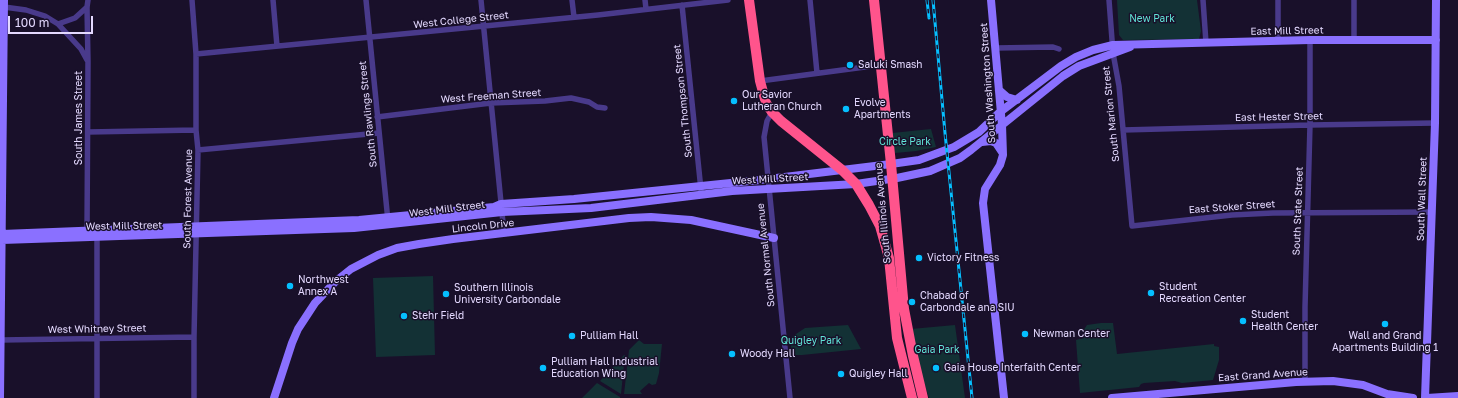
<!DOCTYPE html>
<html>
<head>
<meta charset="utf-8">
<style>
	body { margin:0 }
	#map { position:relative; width:1458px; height:398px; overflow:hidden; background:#19102a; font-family:"Golos Text",sans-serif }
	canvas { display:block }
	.scale { position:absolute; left:8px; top:16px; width:85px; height:18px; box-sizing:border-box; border:2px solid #e4d9ff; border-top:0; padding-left:5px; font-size:12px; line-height:14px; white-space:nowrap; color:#e4d9ff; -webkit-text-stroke:3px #19102a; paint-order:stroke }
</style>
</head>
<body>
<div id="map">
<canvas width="1458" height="398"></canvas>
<div class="scale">100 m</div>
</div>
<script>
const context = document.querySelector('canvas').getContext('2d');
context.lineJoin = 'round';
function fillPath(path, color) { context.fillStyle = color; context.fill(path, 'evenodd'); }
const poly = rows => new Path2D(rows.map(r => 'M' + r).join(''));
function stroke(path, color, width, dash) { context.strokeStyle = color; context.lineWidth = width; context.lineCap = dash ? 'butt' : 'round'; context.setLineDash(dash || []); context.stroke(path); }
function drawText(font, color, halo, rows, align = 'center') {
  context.font = font + ' "Golos Text",sans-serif'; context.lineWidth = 3; context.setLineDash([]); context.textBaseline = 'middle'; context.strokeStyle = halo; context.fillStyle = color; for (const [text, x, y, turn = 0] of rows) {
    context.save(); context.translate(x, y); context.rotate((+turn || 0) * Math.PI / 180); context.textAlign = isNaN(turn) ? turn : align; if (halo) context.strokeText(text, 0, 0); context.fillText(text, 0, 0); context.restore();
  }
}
fillPath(poly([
	[1117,0,1197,0,1201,31,1199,39,1123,40,1119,35],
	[931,129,936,147,916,151,895,153,892,133],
	[433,276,435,355,376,357,373,278],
	[1101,323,1113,323,1117,354,1214,344,1214,346,1219,347,1219,360,1213,380,1182,383,1175,381,1144,383,1141,384,1139,387,1080,393,1076,340,1084,338,1083,331,1087,325],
	[848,325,861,349,802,355,792,355,790,338,805,328],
	[955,325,965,398,929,398,916,357,911,329],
	[639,340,644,344,662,344,659,373,656,384,652,385,649,383,640,391,642,394,624,394,629,350],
	[624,355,625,355,621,394,600,381],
	[597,383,620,397,620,398,582,398]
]), '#133135');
stroke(poly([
	[192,0,196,54,196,130,198,150,194,337,194,398],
	[273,0,277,46],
	[366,0,388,221],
	[481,0,504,233],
	[572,0,574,17],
	[645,0,646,9],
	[810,0,817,73],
	[1109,0,1113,53,1119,86,1132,226,1232,215,1273,213,1431,212],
	[1203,0,1206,43],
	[682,5,701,190],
	[4,7,26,10,45,16,58,24,75,18,87,7],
	[58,24,81,49,87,60],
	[1354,40,1354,0],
	[1278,41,1278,0],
	[996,48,1053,47,1059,49],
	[196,54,598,15,728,0],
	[760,81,880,65],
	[772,112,767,121,764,137,790,398],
	[377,117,491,103,545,101,571,98,589,102,597,107,605,108],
	[1123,130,1310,125,1435,123],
	[88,132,196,130],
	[198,150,379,133],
	[87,233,88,62,87,7,88,0],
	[97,234,97,398],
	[1,340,194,337],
	[1305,382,1305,307,1310,125,1310,40]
]), '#493a8b', 5.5);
stroke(poly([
	[991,0,1002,125,1003,155,1000,165,985,189,983,203,1004,398],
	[999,90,1007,97,1017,100],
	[982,142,991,141,996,143,1002,152],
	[2,234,359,220,494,207,501,204,574,199,760,180,891,164,919,160,954,147,979,132,1000,112,1061,66,1076,57,1093,50,1113,45,1310,40,1436,40],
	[2,240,354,228,502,212,591,208,732,191,856,184,897,178,930,171,960,158,971,150,1063,76,1079,66,1130,47],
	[0,398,4,0],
	[274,398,292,343,298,329,315,303,336,281,351,269,378,255,397,248,419,244,453,239,629,218,651,217,691,220,774,238],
	[1112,398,1296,382,1333,381,1363,385,1387,394,1413,398],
	[1425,398,1435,123,1436,0],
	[1427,398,1458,396]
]), '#8a70ff', 8);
stroke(poly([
	[749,0,760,81,766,103,772,112,781,121,842,170,856,184,869,205,880,226,889,258,897,338,912,398],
	[874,0,891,164,904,309,913,356,923,398]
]), '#ff548c', 10);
const rail = poly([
	[927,0,929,18],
	[933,0,945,133,972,398]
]);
stroke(rail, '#05bfff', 3);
stroke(rail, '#19102a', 1.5, [4.5]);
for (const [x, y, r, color] of [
	[850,65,4,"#05bfff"],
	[734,101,4,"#05bfff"],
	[846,109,4,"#05bfff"],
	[919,258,4,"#05bfff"],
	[290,286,4,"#05bfff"],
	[1151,293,4,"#05bfff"],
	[446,294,4,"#05bfff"],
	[912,302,4,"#05bfff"],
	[404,316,4,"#05bfff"],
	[1243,321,4,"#05bfff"],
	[1385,324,4,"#05bfff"],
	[1025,334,4,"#05bfff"],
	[572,336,4,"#05bfff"],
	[732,354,4,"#05bfff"],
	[543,368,4,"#05bfff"],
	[936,368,4,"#05bfff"],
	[841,374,4,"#05bfff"]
]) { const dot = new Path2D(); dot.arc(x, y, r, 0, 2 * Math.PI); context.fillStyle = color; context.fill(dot); stroke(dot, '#19102a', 1.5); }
drawText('10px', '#61e4d7', '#19102a', [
	["New Park",1152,19],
	["Circle Park",905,142],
	["Quigley Park",811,341],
	["Gaia Park",937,350]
]);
drawText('10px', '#e4d9ff', '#19102a', [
	["West College Street",461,20,-6],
	["East Mill Street",1287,31,-1],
	["South Washington Street",988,83,-94],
	["West Freeman Street",491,96,-4],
	["South Thompson Street",683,101,-96],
	["South Rawlings Street",368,114,-96],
	["South Marion Street",1111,114,-96],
	["East Hester Street",1279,117,-1],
	["South James Street",79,118,-90],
	["West Mill Street",770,179,-3],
	["South Forest Avenue",188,199,-89],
	["South Wall Street",1422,199,-88],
	["East Stoker Street",1232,207,-4],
	["West Mill Street",447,209,-7],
	["South State Street",1298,211,-88],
	["South Illinois Avenue",883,213,-95],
	["West Mill Street",124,226,-1],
	["Lincoln Drive",483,226,-6],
	["South Normal Avenue",766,255,-96],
	["West Whitney Street",97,329,-1],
	["East Grand Avenue",1263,375,-4]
]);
drawText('10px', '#e4d9ff', '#19102a', [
	["Saluki Smash",858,65],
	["Our Savior",742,95],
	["Lutheran Church",742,107],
	["Evolve",854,103],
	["Apartments",854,115],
	["Victory Fitness",927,258],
	["Northwest",298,280],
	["Annex A",298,292],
	["Student",1159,287],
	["Recreation Center",1159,299],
	["Southern Illinois",454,288],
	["University Carbondale",454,300],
	["Chabad of",920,296],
	["Carbondale ana SIU",920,308],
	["Student",1251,315],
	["Health Center",1251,327],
	["Stehr Field",412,316],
	["Newman Center",1033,334],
	["Pulliam Hall",580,336],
	["Wall and Grand",1385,336,"center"],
	["Apartments Building 1",1385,348,"center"],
	["Woody Hall",740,354],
	["Pulliam Hall Industrial",551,362],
	["Education Wing",551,374],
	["Gaia House Interfaith Center",944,368],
	["Quigley Hall",849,374]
], 'left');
</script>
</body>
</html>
